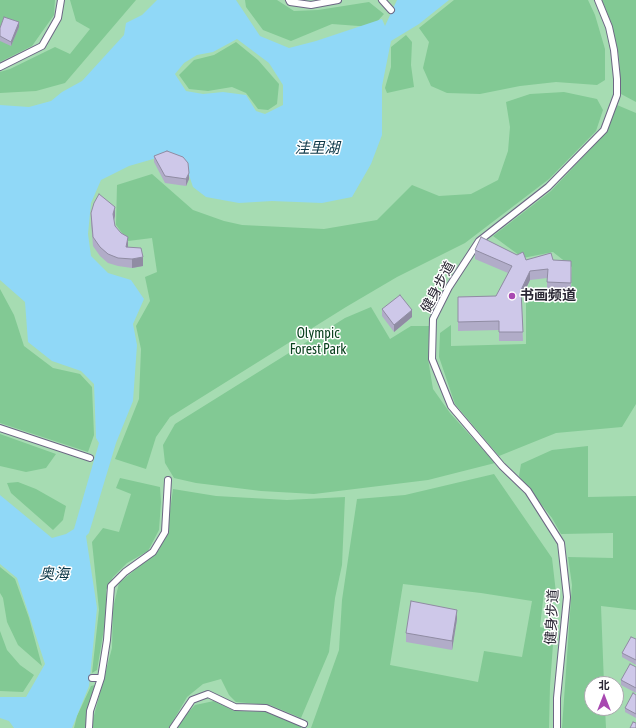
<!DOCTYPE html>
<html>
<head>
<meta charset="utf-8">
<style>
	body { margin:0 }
	#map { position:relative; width:636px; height:728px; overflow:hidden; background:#e7e2fe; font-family:"Asap Condensed","Noto Sans SC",sans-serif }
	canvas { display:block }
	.north { position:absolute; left:584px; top:676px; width:40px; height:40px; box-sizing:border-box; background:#fff; border:1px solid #aaa9ae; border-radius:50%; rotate:0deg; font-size:11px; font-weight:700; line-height:16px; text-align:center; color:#2a2734 }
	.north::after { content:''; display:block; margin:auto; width:14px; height:18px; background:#a849b1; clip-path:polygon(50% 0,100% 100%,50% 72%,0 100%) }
</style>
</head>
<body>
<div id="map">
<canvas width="636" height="728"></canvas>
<div class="north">北</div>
</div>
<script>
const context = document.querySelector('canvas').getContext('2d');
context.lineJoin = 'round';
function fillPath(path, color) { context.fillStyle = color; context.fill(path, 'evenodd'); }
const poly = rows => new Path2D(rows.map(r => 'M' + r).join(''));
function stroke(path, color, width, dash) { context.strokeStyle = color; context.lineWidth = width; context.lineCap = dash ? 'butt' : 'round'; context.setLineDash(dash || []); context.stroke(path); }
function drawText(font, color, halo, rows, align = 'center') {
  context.font = font + ' "Asap Condensed","Noto Sans SC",sans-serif'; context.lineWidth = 3; context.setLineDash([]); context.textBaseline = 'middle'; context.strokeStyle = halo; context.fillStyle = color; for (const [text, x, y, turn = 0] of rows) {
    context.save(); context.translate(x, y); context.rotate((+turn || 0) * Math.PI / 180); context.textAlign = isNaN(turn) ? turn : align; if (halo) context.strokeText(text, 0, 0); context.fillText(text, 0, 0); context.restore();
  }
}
fillPath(poly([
	[0,0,636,0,636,728,0,728],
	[592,684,616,684,616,708,592,708]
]), '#a6dcb2');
fillPath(poly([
	[0,0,55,0,54,15,32,46,0,62],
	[70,0,136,0,65,83,36,91,0,93,0,72,10,69,55,47,70,54,90,29,76,21],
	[245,0,277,0,294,11,318,10,369,2,384,14,372,27,332,24,291,41,263,30,246,7],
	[454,0,588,0,595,15,605,49,605,80,597,85,556,82,520,86,480,94,447,93,431,86,423,68,429,42,419,28],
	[602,0,636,0,636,102,621,94,619,56,611,22],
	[406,35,412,42,411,65,414,87,387,93,385,88,391,67,391,47],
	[236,42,258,60,279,84,277,104,268,110,258,109,246,93,232,87,208,91,189,89,179,75,194,60,214,55],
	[564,92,597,99,603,110,596,131,549,179,465,243,397,277,346,307,170,417,156,437,146,469,115,459,139,399,141,349,136,326,150,301,145,277,157,272,152,238,128,241,116,225,117,185,152,174,193,210,224,221,242,225,324,229,377,220,412,185,439,196,471,194,498,180,508,151,510,127,506,102,530,94],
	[617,105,636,113,636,404,622,427,556,433,499,456,455,404,439,357,440,333,451,325,451,346,526,344,526,297,571,295,572,267,553,252,523,258,493,236,551,191,601,138],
	[0,289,14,315,24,346,53,368,80,374,92,387,94,435,88,452,0,423],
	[371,307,390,339,411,326,429,326,428,359,433,389,450,413,495,463,428,480,314,494,261,491,196,483,174,478,165,463,163,445,175,424,345,318],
	[0,434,56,454,46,468,26,472,0,466],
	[588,446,588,497,636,496,636,610,601,606,604,684,592,684,592,708,605,708,606,728,562,728,572,585,568,557,613,558,613,533,561,534,552,518,519,476,521,464,552,450],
	[494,474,552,558,556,593,544,592,540,627,554,630,550,686,549,728,311,728,339,650,342,600,357,499,405,495],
	[403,584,481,593,532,601,522,657,484,651,478,682,390,665],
	[120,478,160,487,161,502,159,530,148,551,127,563,113,577,106,590,107,611,97,670,92,673,99,610,92,542,103,528,119,532,131,494,116,488],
	[18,482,36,489,66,506,63,520,53,530,11,493,7,483],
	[173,489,216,496,287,500,345,497,342,565,335,598,329,652,301,718,270,705,236,702,229,695,221,679,203,684,187,697,169,728,92,728,92,723,112,648,113,608,119,583,159,550,168,526],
	[0,567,15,579,29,618,42,666,18,645,7,622,3,598,0,593],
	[0,631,7,650,20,665,34,675,23,692,0,691],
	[95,685,87,717,87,728,74,728,77,716,91,686],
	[214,701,234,711,266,712,301,726,301,728,177,728,181,720,195,705]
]), '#82c994');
fillPath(poly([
	[157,0,236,0,260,36,289,48,316,41,382,19,385,26,397,0,449,0,419,24,391,41,382,86,382,135,371,164,352,197,322,203,272,201,239,203,206,197,193,187,184,160,167,155,129,166,101,180,91,203,88,234,91,256,108,273,131,280,144,299,133,324,137,345,133,401,116,443,89,533,86,536,97,608,89,686,72,728,14,728,9,721,0,718,0,697,26,697,45,664,17,578,0,564,0,495,52,538,66,534,74,529,99,443,96,438,94,384,81,371,52,361,28,342,25,302,0,280,0,105,29,107,51,101,62,92,82,81,124,35,126,23,142,15],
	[237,39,269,63,283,85,283,105,265,114,256,111,246,95,223,92,203,94,186,91,175,74,184,63,197,55,213,52]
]), '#90d8f7');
const pedestrian = poly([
	[289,0,290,2,311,5,338,0],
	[382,0,391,10],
	[0,67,42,46,58,18,61,0],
	[0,428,90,458],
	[92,678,101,678],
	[89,728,90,711,101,678,107,640,111,586,125,572,153,552,165,532,168,480],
	[173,728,192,700,208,694,235,707,266,708,304,724],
	[557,728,557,698,567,597,561,543,528,491,502,466,451,406,432,359,433,319,449,287,479,241,548,187,604,130,617,95,617,79,614,50,609,27,598,0]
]);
stroke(pedestrian, '#6c6784', 8);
stroke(pedestrian, '#fff', 6);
fillPath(poly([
	[19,27,11,46,0,41,0,28],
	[154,156,189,179,186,186,165,183,154,162],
	[91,213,115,216,114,220,115,226,128,246,128,247,143,266,132,268,118,266,108,263,100,256,93,246,91,222],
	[475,250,526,260,553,260,571,261,571,292,547,291,547,278,530,280,521,298,523,341,499,341,499,330,458,331,458,297,496,296,508,273,475,259],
	[382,309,412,317,394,332,382,316],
	[457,619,452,650,406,642,406,633],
	[636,639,636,665,622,657,622,653],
	[636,667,636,693,621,685,621,680],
	[636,695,636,718,625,712,625,708]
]), '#b1acc8');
fillPath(poly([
	[19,22,19,27,11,46,11,42],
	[189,173,189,179,186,186,186,179],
	[115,207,115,216,113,223,113,214],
	[128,237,128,246,126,256,126,247],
	[143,257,143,266,132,268,132,259],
	[530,271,530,280,521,299,521,290],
	[412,310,412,317,394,332,394,325],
	[457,610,457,619,452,650,452,641]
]), '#908ca3');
const building = poly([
	[4,17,19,22,11,42,0,36,0,28,4,17],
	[167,151,183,157,188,163,189,173,186,179,165,176,154,156,167,151],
	[99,194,115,207,113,214,115,226,121,233,128,237,126,247,141,248,143,257,132,259,118,258,108,254,100,247,93,237,91,213,94,203,99,194],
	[481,237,517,255,523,252,526,260,551,253,553,260,571,261,571,283,547,282,548,269,530,271,521,290,523,332,499,332,499,321,458,322,458,297,496,296,512,266,475,250,481,237],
	[400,295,412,310,394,325,382,309,400,295],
	[411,601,457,610,452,641,406,633,411,601],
	[631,637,636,639,636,660,622,653,631,637],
	[630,664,636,667,636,688,621,680,630,664],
	[633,693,636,695,636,714,625,708,633,693],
	[633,722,636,723,636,728,630,728,633,722]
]);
fillPath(building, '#cec8e9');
stroke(building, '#908ca3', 1);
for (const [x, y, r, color] of [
	[512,296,4,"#a849b1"]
]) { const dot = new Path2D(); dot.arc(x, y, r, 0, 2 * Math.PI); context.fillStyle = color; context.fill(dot); stroke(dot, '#fff', 1.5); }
drawText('14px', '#2a2734', '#fff', [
	["健身步道",438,287,-62],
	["健身步道",552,617,-87]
]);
drawText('bold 14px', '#2a2734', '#fff', [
	["书画频道",520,296]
], 'left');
drawText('14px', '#0b421f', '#fff', [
	["Olympic",318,334],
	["Forest Park",318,350]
]);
drawText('italic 15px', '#0b3646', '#fff', [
	["洼里湖",317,148],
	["奥海",54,574]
]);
</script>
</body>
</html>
